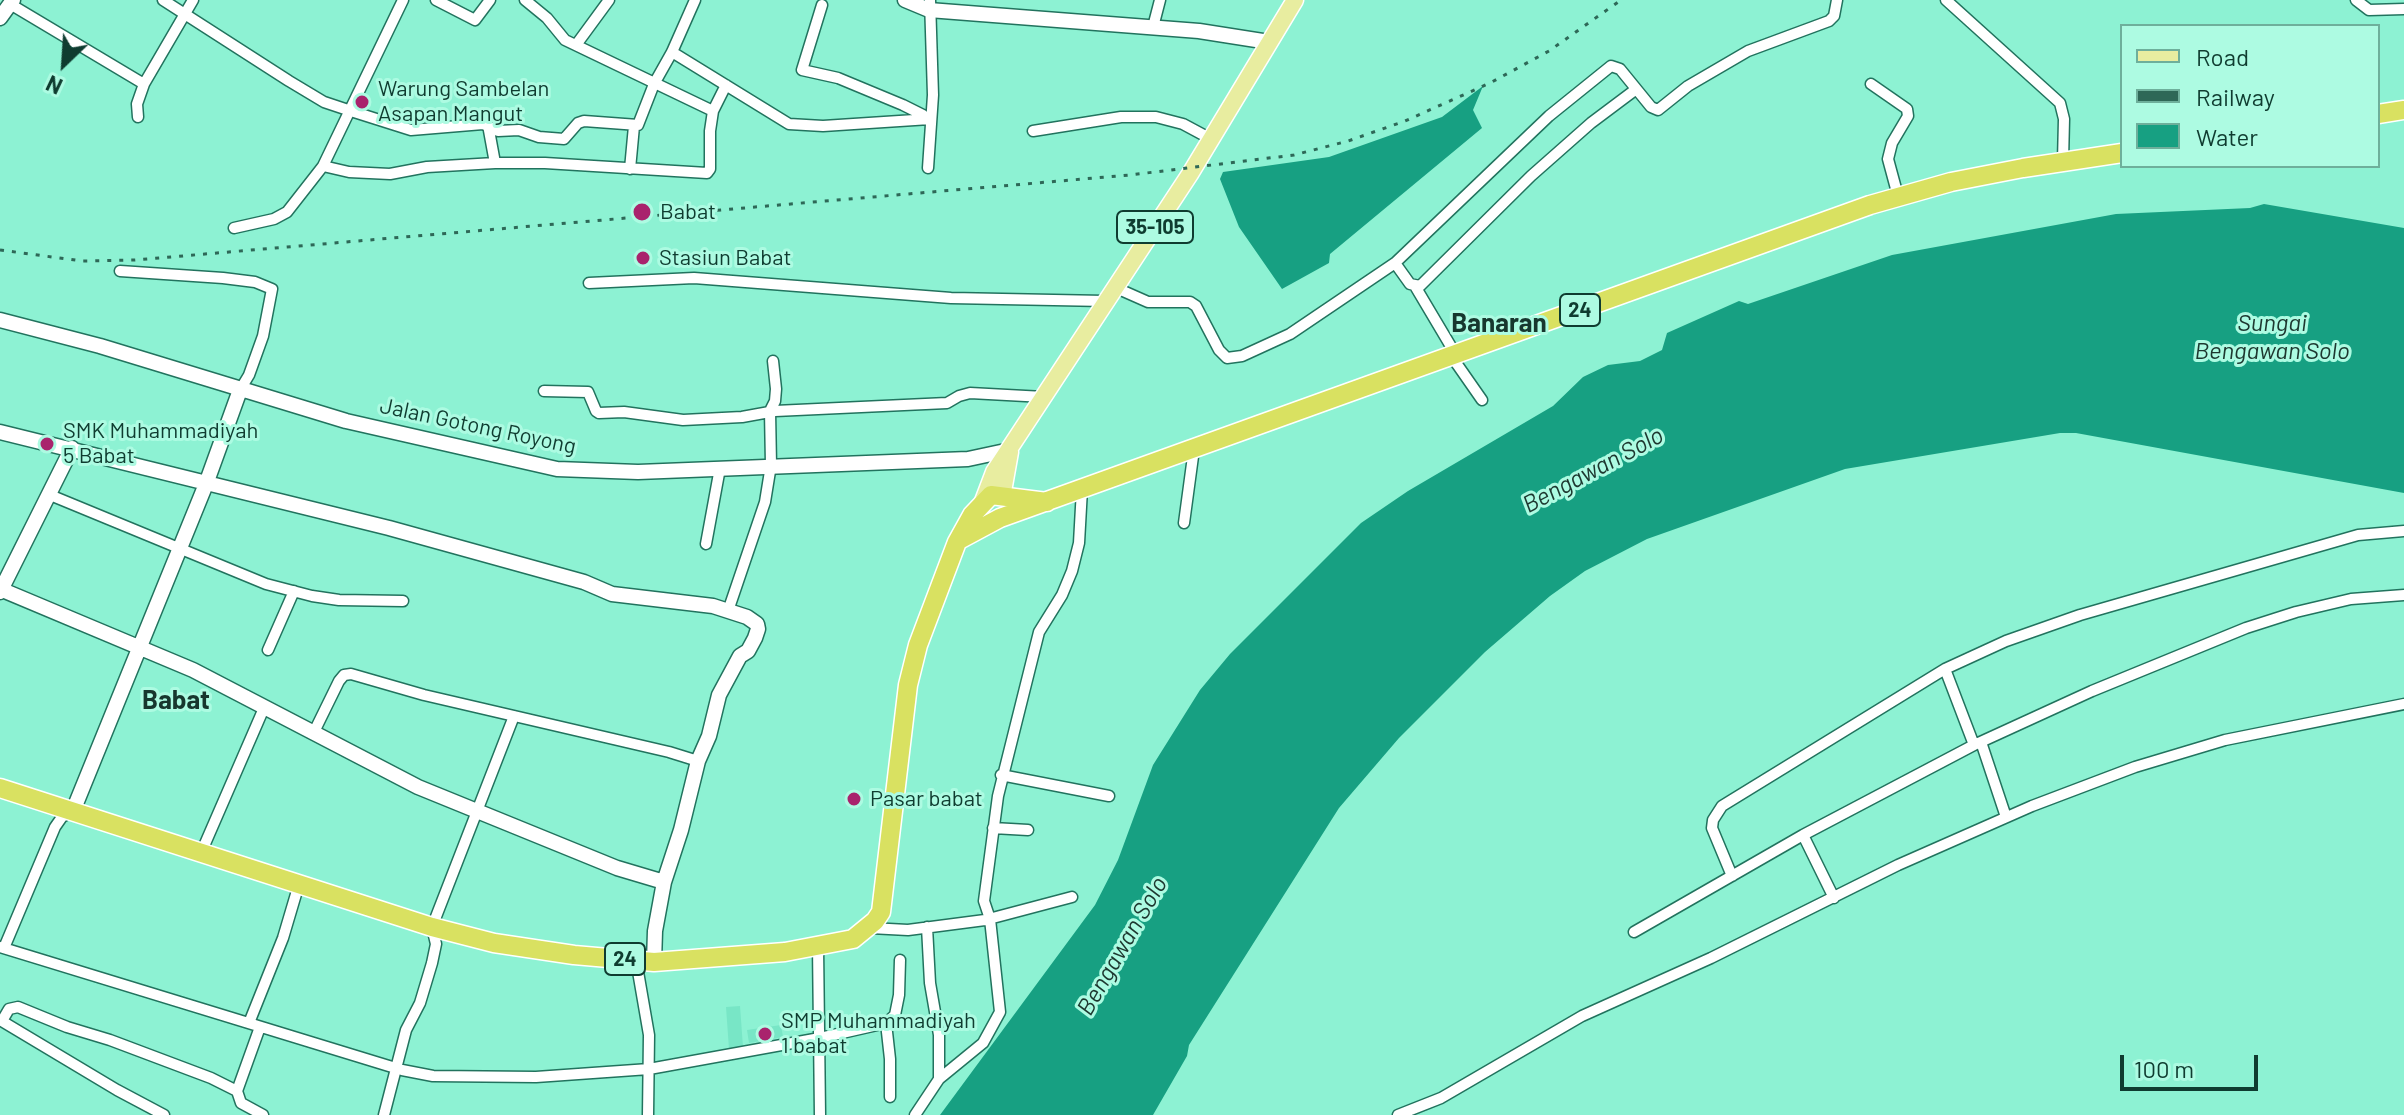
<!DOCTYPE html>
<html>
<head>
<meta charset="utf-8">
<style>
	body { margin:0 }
	#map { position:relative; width:2404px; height:1115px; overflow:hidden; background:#8df2d3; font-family:Barlow,sans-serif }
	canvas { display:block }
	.legend { position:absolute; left:2120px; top:24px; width:260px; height:144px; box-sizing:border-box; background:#adfbe2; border:2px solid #6eaf9b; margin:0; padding:10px 14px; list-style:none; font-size:24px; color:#0f3c30 }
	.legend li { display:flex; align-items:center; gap:16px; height:40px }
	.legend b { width:40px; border:2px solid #6eaf9b }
	.north { position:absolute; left:24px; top:24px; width:80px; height:80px; -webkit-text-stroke:6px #adfbe2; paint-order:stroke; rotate:205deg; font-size:22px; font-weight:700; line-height:32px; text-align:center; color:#0f3c30 }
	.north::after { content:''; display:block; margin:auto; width:28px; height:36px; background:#0f3c30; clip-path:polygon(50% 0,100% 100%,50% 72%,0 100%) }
	.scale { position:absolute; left:2120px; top:1055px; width:138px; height:36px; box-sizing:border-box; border:4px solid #0f3c30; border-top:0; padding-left:10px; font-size:24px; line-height:28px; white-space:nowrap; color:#0f3c30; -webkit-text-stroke:6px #adfbe2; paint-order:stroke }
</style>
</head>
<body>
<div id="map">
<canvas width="2404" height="1115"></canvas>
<ul class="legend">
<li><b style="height:10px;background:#e8eda0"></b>Road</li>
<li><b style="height:10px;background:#2e6857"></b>Railway</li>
<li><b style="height:22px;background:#17a082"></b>Water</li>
</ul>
<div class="north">N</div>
<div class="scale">100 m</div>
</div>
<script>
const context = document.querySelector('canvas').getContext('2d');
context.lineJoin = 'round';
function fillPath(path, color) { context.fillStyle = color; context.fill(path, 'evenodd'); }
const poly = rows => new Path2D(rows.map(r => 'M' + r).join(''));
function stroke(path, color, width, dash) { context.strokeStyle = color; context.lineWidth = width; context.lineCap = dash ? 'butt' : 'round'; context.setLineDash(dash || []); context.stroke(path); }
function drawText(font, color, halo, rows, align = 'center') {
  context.font = font + ' Barlow,sans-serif'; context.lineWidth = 6; context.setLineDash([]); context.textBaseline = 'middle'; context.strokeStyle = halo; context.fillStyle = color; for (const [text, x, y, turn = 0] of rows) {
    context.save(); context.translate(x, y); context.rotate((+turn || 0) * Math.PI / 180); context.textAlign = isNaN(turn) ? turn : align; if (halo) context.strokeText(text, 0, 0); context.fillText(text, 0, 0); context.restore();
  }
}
fillPath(poly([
	[740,1006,743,1047,729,1049,726,1007],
	[781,1025,783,1037,749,1043,747,1030]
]), '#78e6c6');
fillPath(poly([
	[1483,86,1473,110,1482,128,1330,254,1329,263,1282,289,1239,227,1220,179,1223,172,1329,157,1442,117],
	[2264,204,2404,228,2404,493,2076,433,2060,433,1845,469,1647,539,1585,571,1550,596,1485,652,1399,738,1339,808,1189,1045,1187,1056,1153,1115,940,1115,1095,905,1118,860,1153,765,1200,690,1230,654,1361,523,1408,491,1553,406,1583,377,1608,365,1640,361,1662,350,1667,333,1739,301,1748,304,1892,255,2116,214,2250,208]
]), '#17a082');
const street = poly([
	[163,0,289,81,324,102,351,111,411,130,483,124,498,131,519,130,539,137,564,139,578,123,584,121,638,125,654,84,672,52,695,0],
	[436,0,475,20,490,0],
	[525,0,547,18,565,40,713,111],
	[1946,0,2060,103,2064,119,2063,161],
	[2356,0,2369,10,2404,9],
	[10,4,144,84],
	[822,5,802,70,838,78,903,105,923,115,925,119],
	[1153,27,1160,0],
	[576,45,609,0],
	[672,52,789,124,823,126,930,119],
	[1871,84,1907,109,1908,116,1892,143,1888,159,1898,196],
	[138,117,137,104,144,84,193,0],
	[488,125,495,163],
	[1033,131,1121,117,1156,117,1183,124,1211,139],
	[323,166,349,172,390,174,427,167,495,163,545,163,707,173,710,169,710,131,713,111,726,85],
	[928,168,933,95,930,0],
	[630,169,634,126],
	[234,228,274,219,287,212,323,166,403,0],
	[1395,263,1549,116,1611,66,1620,69,1651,107,1658,110,1688,86,1748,51,1829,21,1834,16,1837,0],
	[120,271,223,278,255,282,272,289,263,336,249,375,240,390],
	[589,283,694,278,951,298,1105,301],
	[1415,286,1456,355],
	[1114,287,1148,302,1190,302,1196,306,1219,350,1227,358,1242,356,1290,334,1395,263,1410,284,1420,286,1531,176,1591,123,1635,90],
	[1452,357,1482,400],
	[544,391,588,392,596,411,599,413,624,412,683,420,742,417,775,411,947,403,959,396,970,393,1044,397],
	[50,495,266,584,312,596,339,600,403,601],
	[1184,523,1194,449],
	[706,544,720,468],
	[728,611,765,502,771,465,770,411,775,401,776,389,773,361],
	[268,650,294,591],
	[1945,669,1974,745],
	[313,734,339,681,344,675,351,674,424,695,669,752,698,761],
	[1981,742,2006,817],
	[1001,775,1109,796],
	[993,828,1028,830],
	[1803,835,1834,898],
	[201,853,264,708],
	[1732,876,1712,828,1713,820,1722,806,1945,669,2006,641,2080,615,2358,535,2404,531],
	[870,928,908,930,985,920,1072,897],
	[1634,932,1803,835,1974,745,2092,691,2246,628,2296,612,2351,599,2404,595],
	[818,946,820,1115],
	[0,947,402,1070,433,1076,536,1077,649,1069,820,1038,886,1023,895,1015,899,995,900,960],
	[4,948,55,827,62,817,71,812],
	[636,960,649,1035,648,1115],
	[0,1020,117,1090,164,1115],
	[2,1021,9,1009,18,1007,67,1027,110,1040,211,1078,237,1091,241,1103,263,1115],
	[249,1023,283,938,299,884],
	[886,1023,890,1059,890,1097],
	[939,1079,983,1043,1000,1012,990,919,984,901,998,796,1039,632,1062,595,1072,571,1079,543,1082,489],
	[237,1091,260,1027],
	[384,1115,406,1030,420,1003,432,963,436,944,432,927,514,716],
	[915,1115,939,1079,939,1035,930,983,927,927],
	[1398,1115,1441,1098,1582,1016,1711,958,1898,865,2032,806,2135,767,2225,740,2404,704]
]);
const secondary = poly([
	[905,0,929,10,1199,31,1269,42],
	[0,18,13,0],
	[0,320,100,346,346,421,557,469,638,472,968,459,1010,450],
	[0,432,389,528,584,582,612,594,713,606,747,617,757,624,758,629,755,638,748,651,740,656,719,695,709,736,698,761,681,830,664,882,655,931,654,962],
	[0,589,193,670,418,787,617,868,664,882],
	[0,592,72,448],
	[73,811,206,484,240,390]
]);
const primary = poly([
	[1002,497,1010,452],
	[983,501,994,472,1190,174,1295,0]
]);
const highway = poly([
	[2378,114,2404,110],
	[959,540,1000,518,1870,205,1951,182,2023,168,2122,153],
	[0,788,432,927,494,943,574,955,654,962,785,952,853,939,875,921,881,912,908,685,918,645,957,542,972,515,991,495,1047,502]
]);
stroke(street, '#22735e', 13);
stroke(secondary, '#22735e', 17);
stroke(primary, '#fff', 19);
stroke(highway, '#fff', 21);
stroke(street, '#fff', 10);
stroke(secondary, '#fff', 14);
stroke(primary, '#e8eda0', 16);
stroke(highway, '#d9e161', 18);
stroke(poly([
	[0,250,82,261,135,260,1130,175,1294,155,1348,141,1405,121,1490,83,1549,51,1621,0]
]), '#2e6857', 3, [4, 8]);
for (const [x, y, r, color] of [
	[362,102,8,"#a9236d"],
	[642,212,10,"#a9236d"],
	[643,258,8,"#a9236d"],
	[47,444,8,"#a9236d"],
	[854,799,8,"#a9236d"],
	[765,1034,8,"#a9236d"]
]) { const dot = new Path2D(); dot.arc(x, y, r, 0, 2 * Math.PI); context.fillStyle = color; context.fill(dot); stroke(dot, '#adfbe2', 3); }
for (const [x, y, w] of [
	[1155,227,76],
	[1580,310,40],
	[625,959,40]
]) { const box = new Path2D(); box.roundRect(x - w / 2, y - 16, w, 32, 6); context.fillStyle = '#adfbe2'; context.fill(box); stroke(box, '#0f3c30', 2); }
drawText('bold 20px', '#0f3c30', null, [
	["35-105",1155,227],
	["24",1580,310],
	["24",625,959]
]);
drawText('22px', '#0f3c30', '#adfbe2', [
	["Warung Sambelan",378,89],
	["Asapan Mangut",378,114],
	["Babat",660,212],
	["Stasiun Babat",659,258],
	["SMK Muhammadiyah",63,431],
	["5 Babat",63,456],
	["Pasar babat",870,799],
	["SMP Muhammadiyah",781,1021],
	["1 babat",781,1046]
], 'left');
drawText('22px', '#0f3c30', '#adfbe2', [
	["Jalan Gotong Royong",478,426,12]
]);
drawText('italic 24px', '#1d372f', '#adfbe2', [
	["Sungai",2272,323],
	["Bengawan Solo",2272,351],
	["Bengawan Solo",1593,470,-28],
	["Bengawan Solo",1122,946,-60]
]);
drawText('bold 26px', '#17372e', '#adfbe2', [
	["Banaran",1499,323],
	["Babat",176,700]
]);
</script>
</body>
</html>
